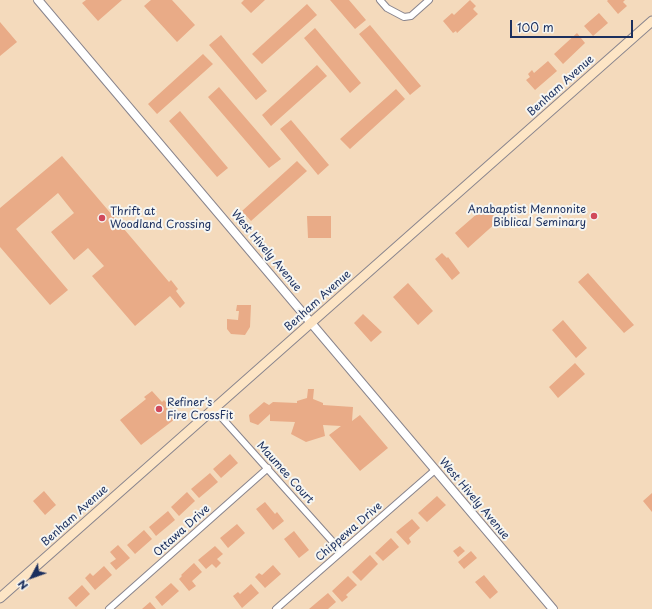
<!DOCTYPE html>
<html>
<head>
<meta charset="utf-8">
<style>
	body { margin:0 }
	#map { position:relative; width:652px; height:609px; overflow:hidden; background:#f4dabc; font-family:"Playpen Sans",sans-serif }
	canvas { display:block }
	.north { position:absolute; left:12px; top:557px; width:40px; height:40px; -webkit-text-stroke:3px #f6f6f2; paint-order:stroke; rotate:229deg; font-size:11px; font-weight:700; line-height:16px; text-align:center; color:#1b2f5e }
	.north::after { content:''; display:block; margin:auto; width:14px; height:18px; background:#1b2f5e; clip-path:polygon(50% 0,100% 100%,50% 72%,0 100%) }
	.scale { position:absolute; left:510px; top:20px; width:123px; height:18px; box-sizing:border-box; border:2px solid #1b2f5e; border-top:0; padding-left:5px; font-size:12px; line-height:14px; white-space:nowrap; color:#1b2f5e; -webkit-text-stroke:3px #f6f6f2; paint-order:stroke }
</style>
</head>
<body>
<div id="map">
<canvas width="652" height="609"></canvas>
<div class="north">N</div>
<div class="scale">100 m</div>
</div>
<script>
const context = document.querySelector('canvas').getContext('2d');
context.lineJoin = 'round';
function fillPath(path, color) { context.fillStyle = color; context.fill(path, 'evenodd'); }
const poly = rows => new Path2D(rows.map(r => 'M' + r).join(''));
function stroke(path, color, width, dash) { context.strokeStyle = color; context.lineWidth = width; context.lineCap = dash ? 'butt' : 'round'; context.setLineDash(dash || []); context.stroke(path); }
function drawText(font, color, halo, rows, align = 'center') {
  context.font = font + ' "Playpen Sans",sans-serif'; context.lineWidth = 4; context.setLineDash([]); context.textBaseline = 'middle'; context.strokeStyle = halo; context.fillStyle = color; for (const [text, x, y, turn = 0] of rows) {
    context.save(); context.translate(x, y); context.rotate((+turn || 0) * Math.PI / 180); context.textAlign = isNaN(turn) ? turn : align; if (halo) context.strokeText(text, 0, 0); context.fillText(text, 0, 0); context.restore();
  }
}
fillPath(poly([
	[86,0,122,0,98,21,82,3],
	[151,0,172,0,195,25,177,42,144,6],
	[244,0,265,0,251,13,241,3],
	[330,0,349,0,366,20,355,29],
	[470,0,476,6,473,9,478,14,457,33,456,31,453,33,443,21,452,13,454,15],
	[608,0,625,0,623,2,627,6,618,14,607,1],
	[307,4,317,15,262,64,252,54],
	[599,13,608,23,593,36,584,26],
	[0,22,17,42,0,56],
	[370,25,421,86,410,95,359,34],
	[315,28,361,83,350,93,304,38],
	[577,33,585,43,563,64,554,54],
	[221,35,267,91,256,100,209,45],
	[203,54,213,64,157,114,148,104],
	[548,61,557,71,535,90,526,80,530,77,528,74,532,70,534,73],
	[317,65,327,76,271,126,262,115],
	[219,87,281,159,269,168,208,97],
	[396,89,405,99,350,149,340,139],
	[180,111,228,168,217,177,169,121],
	[291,120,329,165,318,175,280,129],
	[62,156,169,282,171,280,178,289,176,291,185,303,180,308,170,296,135,326,92,276,104,266,88,248,74,260,51,232,74,213,58,193,16,229,68,290,50,305,0,247,0,208],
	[297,161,307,171,251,221,242,211],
	[486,206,498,221,468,248,455,233],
	[307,216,331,216,331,238,308,238],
	[442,253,447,258,448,257,460,273,452,280,435,259],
	[588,273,634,325,624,333,578,282],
	[408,283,433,311,418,325,393,297],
	[237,305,251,305,250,327,245,335,231,334,227,329,227,319,238,320,239,311,236,311],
	[363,314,382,332,371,342,354,323],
	[563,320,587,348,576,358,552,330],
	[575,363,585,374,558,398,549,387],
	[308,389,314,389,313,399,323,403,323,405,353,407,352,421,360,415,388,448,360,471,329,435,341,426,323,425,325,436,306,442,291,434,295,422,270,421,270,414,258,425,250,422,249,415,264,402,269,405,273,402,297,403,297,401,307,398],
	[152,391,162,402,164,400,168,405,166,407,175,419,141,445,120,420,146,399,144,397],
	[230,454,238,463,221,478,213,469],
	[210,473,218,482,199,498,191,489],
	[44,491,56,505,45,515,33,501],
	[187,492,195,501,179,516,171,507],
	[652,493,652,512,643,501],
	[437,496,446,505,427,522,418,513],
	[265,502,275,514,277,512,284,521,273,530,256,509],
	[168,511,175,520,156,536,149,527],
	[412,519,420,528,409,538,411,542,408,545,396,532],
	[237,524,245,533,228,548,220,538],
	[144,530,152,539,135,554,127,545],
	[294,531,309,550,299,558,284,539],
	[391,538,399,547,383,561,375,553],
	[118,545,130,558,116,570,110,563,116,559,110,552],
	[215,546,223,554,217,559,221,563,216,568,212,564,206,569,198,560],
	[460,546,465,551,458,557,453,551],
	[471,551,477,558,464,569,458,562],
	[370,555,378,564,361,581,352,572],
	[194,563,202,572,192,581,196,586,189,591,179,579,182,576,181,575],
	[273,565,281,574,265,588,255,577,259,573,262,575],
	[104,566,112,575,95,590,85,578,90,573,93,576],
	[484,575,498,592,490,599,475,582],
	[348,576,357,585,346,595,348,597,342,602,332,591],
	[171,583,179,591,162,606,155,597],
	[251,584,259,593,242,608,233,596,238,592,240,594],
	[82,585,90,594,76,607,68,598],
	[328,593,336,602,328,609,309,609],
	[150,602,156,609,142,609]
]), '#e9ab87');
const minor = poly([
	[380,0,387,8,404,17,411,16,429,0],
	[214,409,341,551],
	[109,609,268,468],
	[276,609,435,470]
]);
const tertiary = poly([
	[38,0,553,609]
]);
const secondary = poly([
	[0,598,652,21]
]);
stroke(minor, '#88848d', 8);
stroke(tertiary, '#88848d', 10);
stroke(secondary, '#88848d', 11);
stroke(minor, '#fff', 6);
stroke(tertiary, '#fff', 8);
stroke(secondary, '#fde5c5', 9);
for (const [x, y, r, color] of [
	[594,216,4,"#d1495b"],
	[102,218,4,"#d1495b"],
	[159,409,4,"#d1495b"]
]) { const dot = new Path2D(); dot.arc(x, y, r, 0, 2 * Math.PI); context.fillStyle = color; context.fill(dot); stroke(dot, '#f6f6f2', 1.5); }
drawText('11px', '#1b2f5e', '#f6f6f2', [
	["Benham Avenue",561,86,-42],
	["West Hively Avenue",266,251,50],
	["Benham Avenue",318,301,-42],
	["Maumee Court",285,473,48],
	["West Hively Avenue",474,499,50],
	["Benham Avenue",75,516,-42],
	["Ottawa Drive",182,531,-42],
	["Chippewa Drive",349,532,-41]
]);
drawText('11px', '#1b2f5e', '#f6f6f2', [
	["Anabaptist Mennonite",586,210,"right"],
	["Biblical Seminary",586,223,"right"],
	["Thrift at",110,212],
	["Woodland Crossing",110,225],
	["Refiner's",167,403],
	["Fire CrossFit",167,416]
], 'left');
</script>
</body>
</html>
